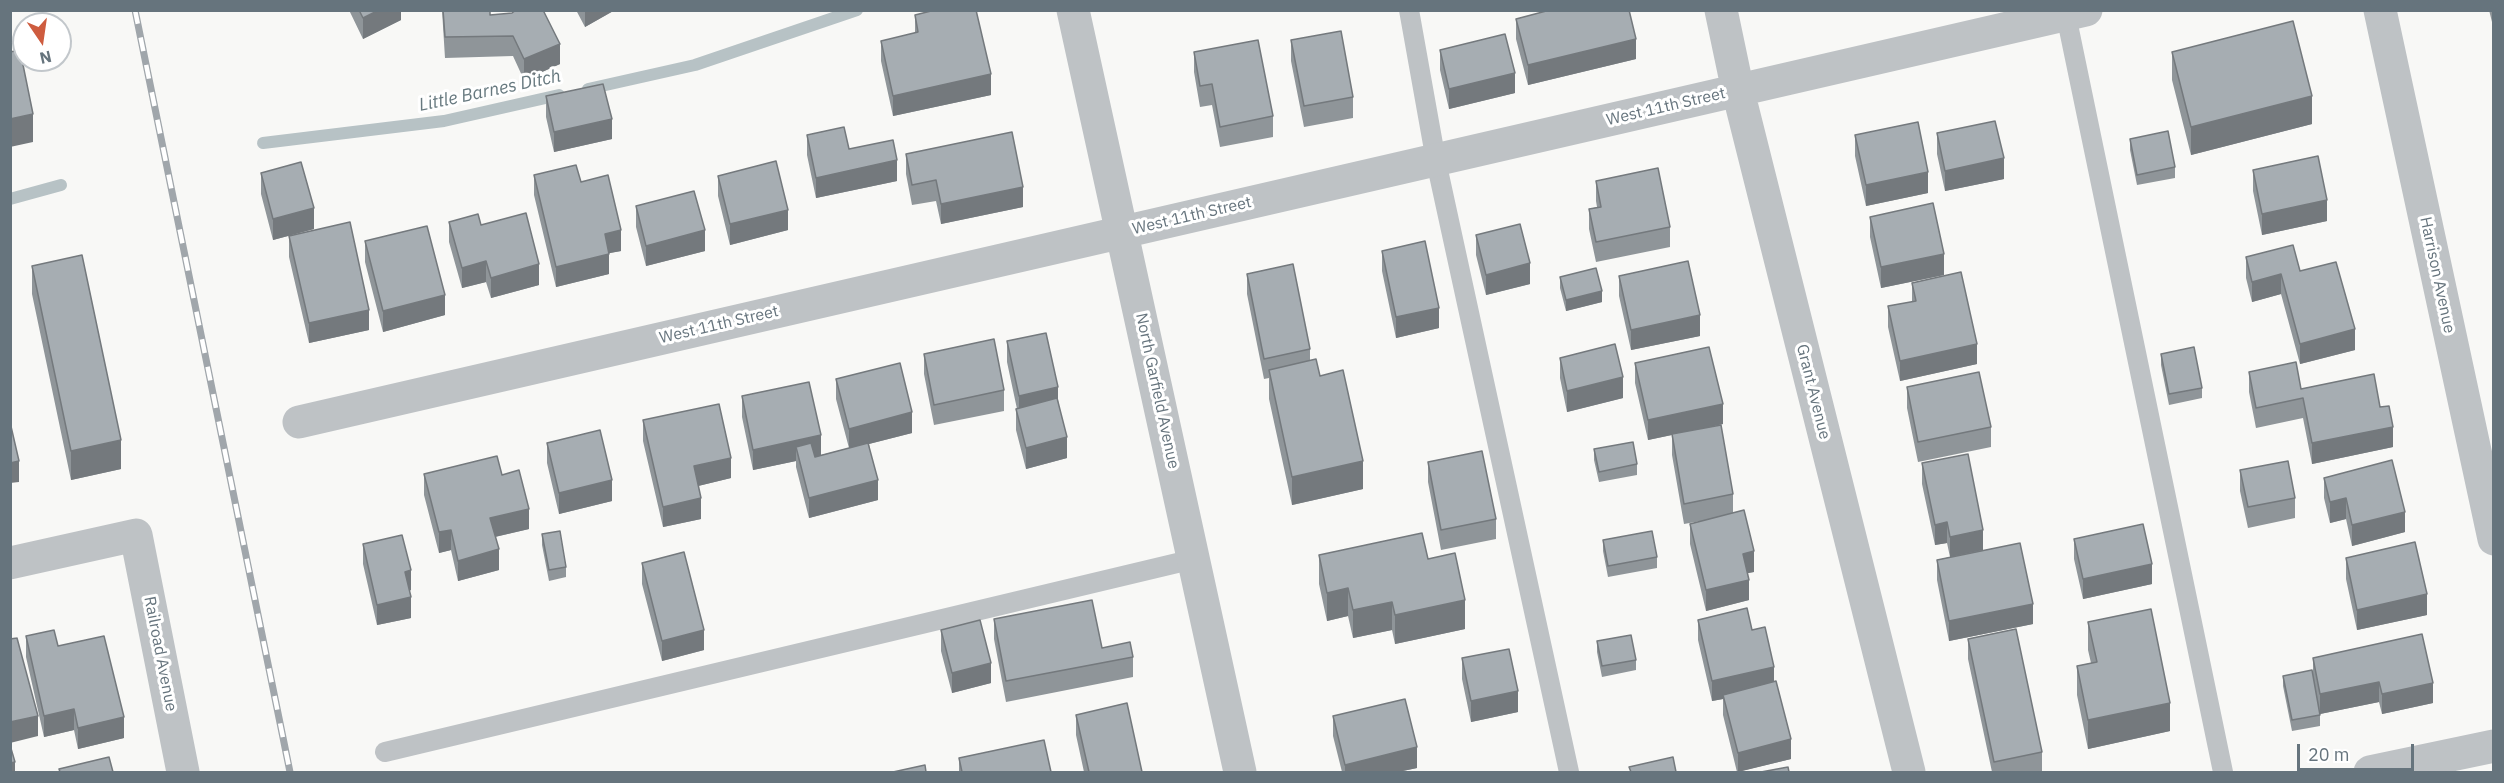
<!DOCTYPE html>
<html>
<head>
<meta charset="utf-8">
<style>
	body { margin:0 }
	#map { position:relative; width:2504px; height:783px; overflow:hidden; background:#f8f8f6; font-family:"IBM Plex Sans",sans-serif }
	canvas { display:block }
	.frame { position:absolute; inset:0; border:12px solid #66747d; pointer-events:none }
	.north { position:absolute; left:12px; top:12px; width:60px; height:60px; box-sizing:border-box; background:#fff; border:2px solid #c2c7cb; border-radius:50%; rotate:167deg; font-size:16px; font-weight:700; line-height:24px; text-align:center; color:#66747d }
	.north::after { content:''; display:block; margin:auto; width:21px; height:27px; background:#ce5c3f; clip-path:polygon(50% 0,100% 100%,50% 72%,0 100%) }
	.scale { position:absolute; left:2297px; top:744px; width:117px; height:27px; box-sizing:border-box; border:3px solid #66747d; border-top:0; padding-left:8px; font-size:18px; line-height:21px; white-space:nowrap; color:#66747d; -webkit-text-stroke:4px #fff; paint-order:stroke }
</style>
</head>
<body>
<div id="map">
<canvas width="2504" height="783"></canvas>
<div class="frame"></div>
<div class="north">N</div>
<div class="scale">20 m</div>
</div>
<script>
const context = document.querySelector('canvas').getContext('2d');
context.lineJoin = 'round';
const poly = rows => new Path2D(rows.map(r => 'M' + r).join(''));
function stroke(path, color, width, dash) { context.strokeStyle = color; context.lineWidth = width; context.lineCap = dash ? 'butt' : 'round'; context.setLineDash(dash || []); context.stroke(path); }
function fillPath(path, color) { context.fillStyle = color; context.fill(path, 'evenodd'); }
function drawText(font, color, halo, rows, align = 'center') {
  context.font = font + ' "IBM Plex Sans",sans-serif'; context.lineWidth = 6; context.setLineDash([]); context.textBaseline = 'middle'; context.strokeStyle = halo; context.fillStyle = color; for (const [text, x, y, turn = 0] of rows) {
    context.save(); context.translate(x, y); context.rotate((+turn || 0) * Math.PI / 180); context.textAlign = isNaN(turn) ? turn : align; if (halo) context.strokeText(text, 0, 0); context.fillText(text, 0, 0); context.restore();
  }
}
stroke(poly([
	[588,89,695,65,857,10],
	[263,143,444,121,559,95],
	[10,199,61,185]
]), '#b7c2c5', 12);
stroke(poly([
	[1409,10,1436,161,1569,772],
	[2066,15,2223,772],
	[385,752,1194,559]
]), '#bec2c5', 20);
stroke(poly([
	[1073,10,1240,772],
	[1721,10,1738,91,1909,772],
	[2380,10,2494,539],
	[299,422,2086,10],
	[10,563,136,535,183,772],
	[2370,772,2494,746]
]), '#bec2c5', 33);
const rail = poly([
	[135,10,290,772]
]);
stroke(rail, '#a0a6ab', 7);
stroke(rail, '#fff', 4.5, [14]);
fillPath(poly([
	[349,10,401,10,401,20,363,39],
	[442,10,490,10,490,15,560,64,524,80,513,56,445,58],
	[576,10,615,10,585,27],
	[2489,10,2493,10,2493,26],
	[915,15,991,95,893,116,881,61,881,41,915,33],
	[1516,19,1636,59,1528,85,1516,39],
	[1291,40,1353,97,1353,118,1304,127,1291,61],
	[1440,50,1515,93,1449,109,1440,70],
	[1194,52,1273,116,1273,137,1220,147,1212,105,1200,107,1194,72],
	[2172,52,2312,124,2191,155,2172,80],
	[546,96,612,139,554,152,546,117],
	[1937,133,2004,179,1945,191,1937,154],
	[807,135,849,149,897,181,816,198,807,155],
	[1855,135,1928,193,1866,206,1855,156],
	[2130,139,2175,167,2175,178,2137,185,2130,150],
	[906,154,1023,207,941,224,936,201,912,205,906,174],
	[2253,170,2327,221,2262,235,2253,191],
	[261,173,314,229,273,240,261,194],
	[534,175,581,182,621,251,609,253,609,274,556,287,534,195],
	[718,176,788,230,730,245,718,196],
	[1596,181,1670,227,1670,247,1596,262,1589,229,1589,209,1597,207,1596,201],
	[636,206,705,251,646,266,636,227],
	[1870,217,1944,275,1881,288,1870,237],
	[449,222,481,225,539,285,491,298,486,282,462,288,449,242],
	[1476,235,1530,284,1486,295,1476,255],
	[289,236,369,330,309,343,289,257],
	[365,241,445,315,383,332,365,262],
	[1382,251,1439,328,1396,338,1382,271],
	[2246,257,2300,271,2355,350,2300,364,2281,294,2252,302,2246,278],
	[32,266,121,469,71,480,32,294],
	[1247,274,1310,349,1310,361,1320,376,1363,489,1292,505,1269,399,1269,378,1264,379,1247,294],
	[1619,276,1700,336,1631,350,1619,296],
	[1560,277,1602,302,1566,311,1560,288],
	[1912,283,1977,364,1900,381,1888,327,1888,306,1912,302],
	[1007,341,1058,400,1067,458,1026,469,1016,430,1016,409,1017,409,1007,362],
	[924,354,1004,390,1004,411,934,425,924,374],
	[2161,354,2202,388,2202,398,2169,405,2161,365],
	[1560,358,1623,398,1567,412,1560,378],
	[1635,363,1723,424,1710,427,1733,494,1733,513,1754,572,1747,573,1749,600,1706,611,1690,544,1690,524,1701,521,1684,524,1672,455,1672,435,1648,440,1635,383],
	[2249,372,2301,389,2380,407,2393,447,2312,464,2303,418,2256,428,2249,392],
	[836,379,912,433,869,444,878,500,809,518,796,467,796,461,753,470,742,417,742,396,821,455,849,448,836,399],
	[1907,387,1991,427,1991,447,1918,462,1907,408],
	[643,420,731,478,698,486,701,519,663,527,643,441],
	[547,443,612,501,559,514,547,463],
	[1594,449,1637,464,1637,475,1599,482,1594,460],
	[1428,462,1496,519,1496,539,1441,550,1428,482],
	[1922,463,1983,550,2033,624,1949,641,1937,580,1937,560,1950,557,1947,543,1935,545,1922,484],
	[2240,470,2295,498,2295,518,2248,528,2240,491],
	[424,474,502,475,529,529,495,537,499,570,458,581,451,550,439,553,424,495],
	[2324,478,2405,532,2352,546,2346,519,2330,523,2324,498],
	[542,534,566,567,566,577,549,581,542,545],
	[2074,539,2152,584,2083,599,2074,559],
	[1603,540,1657,557,1657,568,1608,577,1603,551],
	[363,544,411,590,409,591,411,618,377,625,363,564],
	[1319,555,1428,559,1465,629,1395,644,1392,630,1353,638,1348,616,1327,621,1319,584],
	[2346,558,2427,615,2357,630,2346,579],
	[642,563,704,650,662,661,642,584],
	[994,619,1133,657,1133,677,1006,702,994,639],
	[1698,620,1752,630,1774,682,1791,759,1737,772,1723,715,1723,699,1712,701,1698,640],
	[2088,622,2170,731,2088,749,2077,695,2077,666,2091,663,2088,650],
	[941,630,991,683,952,693,941,651],
	[26,636,58,646,124,738,78,749,74,730,44,737,26,657],
	[1968,639,2042,752,2042,772,1992,772,1968,659],
	[1597,641,1636,660,1636,670,1602,677,1597,652],
	[1462,658,1518,712,1471,722,1462,679],
	[2313,658,2433,703,2382,714,2379,702,2320,714,2315,690,2320,715,2320,726,2292,731,2283,686,2283,676,2313,675],
	[1076,715,1142,772,1084,772,1076,735],
	[1333,716,1417,768,1398,772,1342,772,1333,736],
	[959,758,1051,772,959,772]
]), '#8f9599');
fillPath(poly([
	[379,10,401,10,401,20,363,39,363,18],
	[585,10,615,10,585,27],
	[1636,39,1636,59,1528,85,1528,65],
	[560,44,560,64,524,80,524,59],
	[1515,73,1515,93,1449,109,1449,89],
	[991,74,991,95,893,116,893,96],
	[2312,96,2312,124,2191,155,2191,127],
	[33,114,33,142,10,147,10,119],
	[612,119,612,139,554,152,554,132],
	[2004,158,2004,179,1945,191,1945,171],
	[897,160,897,181,816,198,816,178],
	[1928,172,1928,193,1866,206,1866,185],
	[1023,187,1023,207,941,224,941,204],
	[2327,200,2327,221,2262,235,2262,214],
	[314,208,314,229,273,240,273,219],
	[788,210,788,230,730,245,730,224],
	[621,230,621,251,605,254,605,234],
	[705,230,705,251,646,266,646,246],
	[609,254,609,274,556,287,556,267],
	[1944,254,1944,275,1881,288,1881,267],
	[486,261,486,282,462,288,462,268],
	[1530,263,1530,284,1486,295,1486,275],
	[539,264,539,285,491,298,491,278],
	[2281,274,2281,294,2252,302,2252,282],
	[1602,291,1602,302,1566,311,1566,300],
	[445,295,445,315,383,332,383,311],
	[1439,308,1439,328,1396,338,1396,317],
	[369,310,369,330,309,343,309,323],
	[1700,315,1700,336,1631,350,1631,330],
	[2355,329,2355,350,2300,364,2300,344],
	[1977,344,1977,364,1900,381,1900,361],
	[1623,377,1623,398,1567,412,1567,391],
	[1058,387,1058,408,1019,416,1019,396],
	[1723,404,1723,424,1648,440,1648,420],
	[912,412,912,433,849,449,849,429],
	[2393,427,2393,447,2312,464,2312,443],
	[821,435,821,456,799,460,796,447,796,461,753,470,753,450],
	[1067,437,1067,458,1026,469,1026,448],
	[121,440,121,469,71,480,71,451],
	[731,458,731,478,694,487,694,466],
	[19,461,19,482,10,483,10,463],
	[1363,461,1363,489,1292,505,1292,477],
	[612,480,612,501,559,514,559,493],
	[878,480,878,500,809,518,809,498],
	[701,498,701,519,663,527,663,507],
	[2346,498,2346,519,2330,523,2330,502],
	[529,509,529,529,490,538,490,518],
	[2405,512,2405,532,2352,546,2352,525],
	[1947,522,1947,543,1935,545,1935,525],
	[451,530,451,550,439,553,439,532],
	[1983,530,1983,550,1950,557,1950,537],
	[499,549,499,570,458,581,458,561],
	[1754,551,1754,572,1743,574,1743,554],
	[2152,564,2152,584,2083,599,2083,579],
	[411,570,411,590,405,592,405,572],
	[1749,580,1749,600,1706,611,1706,590],
	[1348,588,1348,616,1327,621,1327,593],
	[2427,594,2427,615,2357,630,2357,610],
	[411,597,411,618,377,625,377,605],
	[1465,600,1465,629,1395,644,1395,615],
	[1392,602,1392,630,1353,638,1353,610],
	[2033,604,2033,624,1949,641,1949,621],
	[704,630,704,650,662,661,662,641],
	[991,663,991,683,952,693,952,673],
	[1774,667,1774,687,1723,695,1723,699,1712,701,1712,681],
	[2379,682,2379,702,2320,714,2320,694],
	[2433,683,2433,703,2382,714,2382,694],
	[1518,691,1518,712,1471,722,1471,701],
	[2170,703,2170,731,2088,749,2088,720],
	[74,709,74,730,44,737,44,716],
	[38,716,38,736,10,743,10,722],
	[124,717,124,738,78,749,78,728],
	[1791,739,1791,759,1738,772,1738,753],
	[1417,747,1417,768,1398,772,1345,772,1345,765],
	[15,762,15,772,10,772,10,763]
]), '#74797d');
const building = poly([
	[359,10,379,10,363,18,359,10],
	[443,10,490,10,490,15,512,13,516,10,543,10,560,44,524,59,513,36,445,37,443,10],
	[935,10,976,10,991,74,893,96,881,41,918,32,915,15,935,10],
	[1550,10,1629,10,1636,39,1528,65,1516,19,1550,10],
	[2293,21,2312,96,2191,127,2172,52,2293,21],
	[1341,31,1353,97,1304,106,1291,40,1341,31],
	[1505,34,1515,73,1449,89,1440,50,1505,34],
	[1258,40,1273,116,1220,127,1212,84,1200,86,1194,52,1258,40],
	[20,50,33,114,10,119,10,52,20,50],
	[603,84,612,119,554,132,546,96,603,84],
	[1995,121,2004,158,1945,171,1937,133,1995,121],
	[1918,122,1928,172,1866,185,1855,135,1918,122],
	[844,127,849,149,893,140,897,160,816,178,807,135,844,127],
	[2168,131,2175,167,2137,175,2130,139,2168,131],
	[1012,132,1023,187,941,204,936,180,912,185,906,154,1012,132],
	[2318,156,2327,200,2262,214,2253,170,2318,156],
	[776,161,788,210,730,224,718,176,776,161],
	[301,162,314,208,273,219,261,173,301,162],
	[576,165,581,182,608,175,621,230,605,234,609,254,556,267,534,175,576,165],
	[1658,168,1670,227,1596,242,1589,209,1601,207,1596,181,1658,168],
	[694,191,705,230,646,246,636,206,694,191],
	[1933,203,1944,254,1881,267,1870,217,1933,203],
	[526,213,539,264,491,278,486,261,462,268,449,222,478,214,481,225,526,213],
	[350,222,369,310,309,323,289,236,350,222],
	[1520,224,1530,263,1486,275,1476,235,1520,224],
	[427,226,445,295,383,311,365,241,427,226],
	[1425,241,1439,308,1396,317,1382,251,1425,241],
	[2293,245,2300,271,2336,262,2355,329,2300,344,2281,274,2252,282,2246,257,2293,245],
	[82,255,121,440,71,451,32,266,82,255],
	[1688,261,1700,315,1631,330,1619,276,1688,261],
	[1293,264,1310,349,1264,359,1247,274,1293,264],
	[1596,268,1602,291,1566,300,1560,277,1596,268],
	[1961,272,1977,344,1900,361,1888,306,1916,301,1912,283,1961,272],
	[1046,333,1058,387,1019,396,1007,341,1046,333],
	[994,339,1004,390,934,405,924,354,994,339],
	[1615,344,1623,377,1567,391,1560,358,1615,344],
	[1709,347,1723,404,1648,420,1635,363,1709,347],
	[2194,347,2202,388,2169,394,2161,354,2194,347],
	[1316,359,1320,376,1343,370,1363,461,1292,477,1269,370,1316,359],
	[2296,362,2301,389,2374,374,2380,407,2389,406,2393,427,2312,443,2303,398,2256,408,2249,372,2296,362],
	[900,363,912,412,849,429,836,379,900,363],
	[1979,372,1991,427,1918,442,1907,387,1979,372],
	[809,382,821,435,753,450,742,396,809,382],
	[1057,398,1067,437,1026,448,1016,409,1057,398],
	[719,404,731,458,694,466,701,498,663,507,643,420,719,404],
	[10,422,19,461,10,463,10,422],
	[1721,425,1733,494,1684,504,1672,434,1721,425],
	[600,430,612,480,559,493,547,443,600,430],
	[1633,442,1637,464,1599,472,1594,449,1633,442],
	[811,443,815,457,868,443,878,480,809,498,796,447,811,443],
	[1482,451,1496,519,1441,530,1428,462,1482,451],
	[1968,454,1983,530,1950,537,1947,522,1935,525,1922,463,1968,454],
	[497,456,502,475,519,470,529,509,490,518,499,549,458,561,451,530,439,532,424,474,497,456],
	[2392,460,2405,512,2352,525,2346,498,2330,502,2324,478,2392,460],
	[2288,461,2295,498,2248,507,2240,470,2288,461],
	[1744,510,1754,551,1743,554,1749,580,1706,590,1690,524,1744,510],
	[2143,524,2152,564,2083,579,2074,539,2143,524],
	[560,531,566,567,549,570,542,534,560,531],
	[1652,531,1657,557,1608,566,1603,540,1652,531],
	[1422,533,1428,559,1455,553,1465,600,1395,615,1392,602,1353,610,1348,588,1327,593,1319,555,1422,533],
	[402,535,411,570,405,572,411,597,377,605,363,544,402,535],
	[2415,542,2427,594,2357,610,2346,558,2415,542],
	[2020,543,2033,604,1949,621,1937,560,2020,543],
	[684,552,704,630,662,641,642,563,684,552],
	[1092,600,1102,648,1130,642,1133,657,1006,681,994,619,1092,600],
	[1747,608,1752,630,1765,627,1774,667,1712,681,1698,620,1747,608],
	[2151,609,2170,703,2088,720,2077,666,2097,662,2088,622,2151,609],
	[980,620,991,663,952,673,941,630,980,620],
	[2016,629,2042,752,1994,762,1968,639,2016,629],
	[54,630,58,646,104,636,124,717,78,728,74,709,44,716,26,636,54,630],
	[2422,634,2433,683,2382,694,2379,682,2320,694,2313,658,2422,634],
	[1631,635,1636,660,1602,666,1597,641,1631,635],
	[17,638,38,716,10,722,10,639,17,638],
	[1509,649,1518,691,1471,701,1462,658,1509,649],
	[2312,670,2320,715,2292,720,2283,676,2312,670],
	[1776,681,1791,739,1738,753,1723,695,1776,681],
	[1405,699,1417,747,1345,765,1333,716,1405,699],
	[1127,703,1142,772,1089,772,1076,715,1127,703],
	[1044,740,1051,772,962,772,959,758,1044,740],
	[10,745,15,762,10,763,10,745],
	[109,757,113,772,60,772,59,769,109,757],
	[1673,757,1676,772,1631,772,1629,767,1673,757],
	[925,765,926,772,893,772,925,765],
	[1788,767,1789,772,1761,772,1788,767]
]);
fillPath(building, '#a6adb2');
stroke(building, '#74797d', 1.5);
drawText('16px', '#66747d', '#fff', [
	["West 11th Street",1666,107,-13],
	["West 11th Street",1192,216,-13],
	["Harrison Avenue",2437,275,78],
	["West 11th Street",719,325,-13],
	["North Garfield Avenue",1157,391,78],
	["Grant Avenue",1813,392,76],
	["Railroad Avenue",160,654,79]
]);
drawText('italic 18px', '#67797f', '#fff', [
	["Little Barnes Ditch",490,91,-12]
]);
</script>
</body>
</html>
